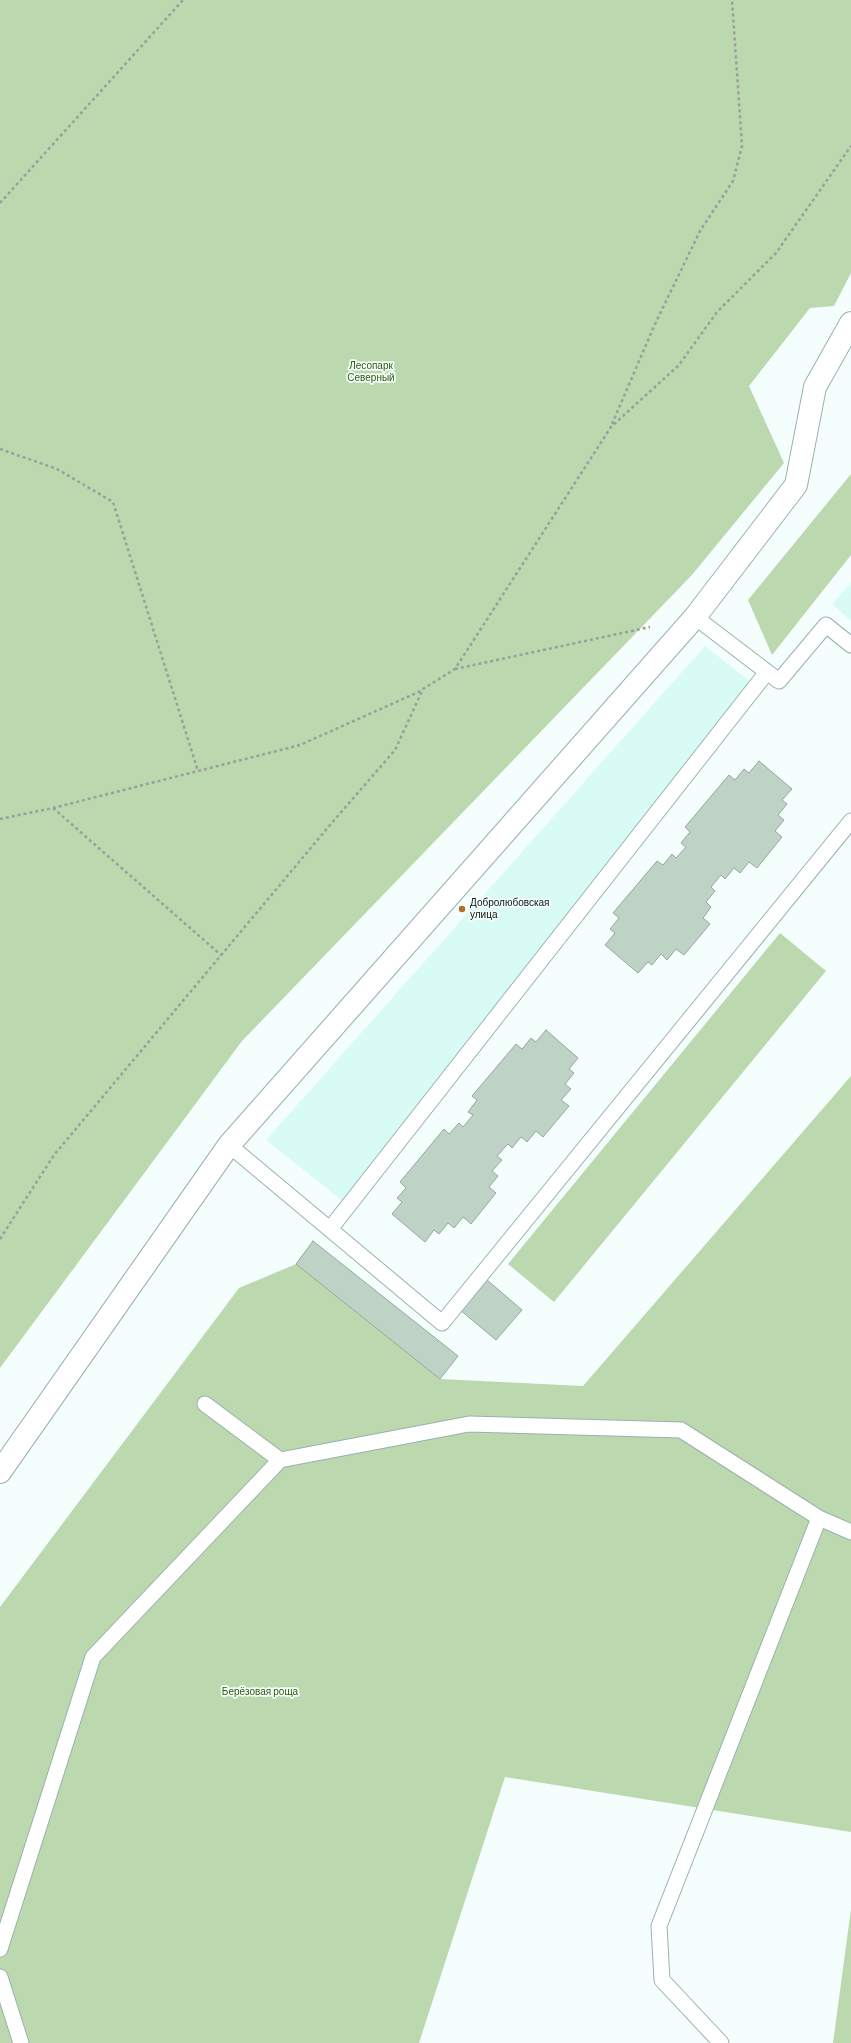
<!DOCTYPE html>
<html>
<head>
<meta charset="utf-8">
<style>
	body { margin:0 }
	canvas { display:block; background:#f4fefc }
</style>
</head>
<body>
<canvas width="851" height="2043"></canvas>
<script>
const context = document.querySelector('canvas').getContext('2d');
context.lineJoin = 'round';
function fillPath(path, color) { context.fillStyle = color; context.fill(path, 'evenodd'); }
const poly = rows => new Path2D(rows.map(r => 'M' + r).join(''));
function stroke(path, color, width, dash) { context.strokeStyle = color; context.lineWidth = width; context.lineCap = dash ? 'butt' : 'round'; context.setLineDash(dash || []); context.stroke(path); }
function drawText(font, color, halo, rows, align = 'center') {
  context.font = font + ' Barlow,sans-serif'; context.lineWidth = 3.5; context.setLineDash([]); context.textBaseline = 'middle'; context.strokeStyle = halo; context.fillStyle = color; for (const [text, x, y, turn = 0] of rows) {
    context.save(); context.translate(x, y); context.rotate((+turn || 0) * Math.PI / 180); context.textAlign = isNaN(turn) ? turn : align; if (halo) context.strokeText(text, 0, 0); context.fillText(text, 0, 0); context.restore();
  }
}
fillPath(poly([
	[851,583,851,621,832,604],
	[705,646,751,682,344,1202,266,1140]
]), '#d8fbf5');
fillPath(poly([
	[0,0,851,0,851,273,834,306,810,308,749,386,784,463,691,576,242,1041,0,1368],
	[851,474,851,555,772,655,748,600],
	[780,933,826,971,554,1302,508,1264],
	[851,1076,851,1832,505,1777,419,2043,0,2043,0,1607,239,1288,296,1264,440,1379,583,1386],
	[851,1909,851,2043,833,2043]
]), '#bcd8ae');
const building = poly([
	[759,761,792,789,782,800,787,804,778,815,784,820,775,831,782,837,757,868,749,862,740,873,734,868,725,879,721,875,711,887,715,891,706,902,711,907,703,918,710,924,684,955,676,949,667,960,661,954,652,965,648,962,638,973,605,945,615,933,610,929,619,918,613,913,657,861,663,865,672,854,676,858,686,847,681,843,690,832,685,827,729,775,735,780,744,769,749,773,759,761],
	[546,1030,578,1058,569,1069,574,1073,565,1084,571,1089,561,1100,569,1106,543,1137,536,1131,527,1142,521,1137,512,1148,508,1144,497,1156,502,1160,492,1171,498,1176,489,1187,496,1193,471,1224,463,1217,454,1228,448,1223,439,1234,434,1230,425,1242,392,1214,402,1202,397,1198,406,1188,400,1182,444,1129,449,1134,459,1123,463,1127,473,1115,468,1112,477,1100,472,1096,516,1044,522,1049,531,1038,536,1042,546,1030],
	[313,1241,458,1356,440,1379,296,1264,313,1241],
	[486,1279,522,1310,496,1340,459,1309,486,1279]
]);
fillPath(building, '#bfd2c6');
stroke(building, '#95a89d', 1);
const service = poly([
	[695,617,779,681,826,625,851,645],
	[229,1145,442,1323,851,821],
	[330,1229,767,672],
	[205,1404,280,1460],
	[0,1949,93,1657,280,1460,469,1424,681,1430,819,1518,851,1532],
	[0,1977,21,2043],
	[721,2043,662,1980,659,1926,819,1518]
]);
const minor = poly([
	[0,1472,229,1145,695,617,796,485,815,387,851,323]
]);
stroke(service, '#9ab1ad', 17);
stroke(minor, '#9ab1ad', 24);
stroke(poly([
	[0,203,183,0],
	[612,424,655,324,700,231,733,181,742,146,732,0],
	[0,449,57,469,113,502,198,771],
	[455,669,650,627],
	[53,808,221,955],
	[0,819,53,808,300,745,423,690],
	[0,1239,54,1155,330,825,395,750,423,689,455,669,611,427,679,365,717,312,776,253,851,146]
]), '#97a09e', 2.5, [3, 3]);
stroke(service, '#fff', 15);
stroke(minor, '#fff', 22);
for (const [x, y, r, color] of [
	[462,909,4,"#ad6f34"]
]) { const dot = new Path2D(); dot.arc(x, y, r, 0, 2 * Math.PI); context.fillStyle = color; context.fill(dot); stroke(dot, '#f4fefc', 1.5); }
drawText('10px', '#2d5a06', '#f4fefc', [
	["Лесопарк",371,366],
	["Северный",371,378],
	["Берёзовая роща",260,1692]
]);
drawText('10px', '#0c1413', '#f4fefc', [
	["Добролюбовская",470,903],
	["улица",470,915]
], 'left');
</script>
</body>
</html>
